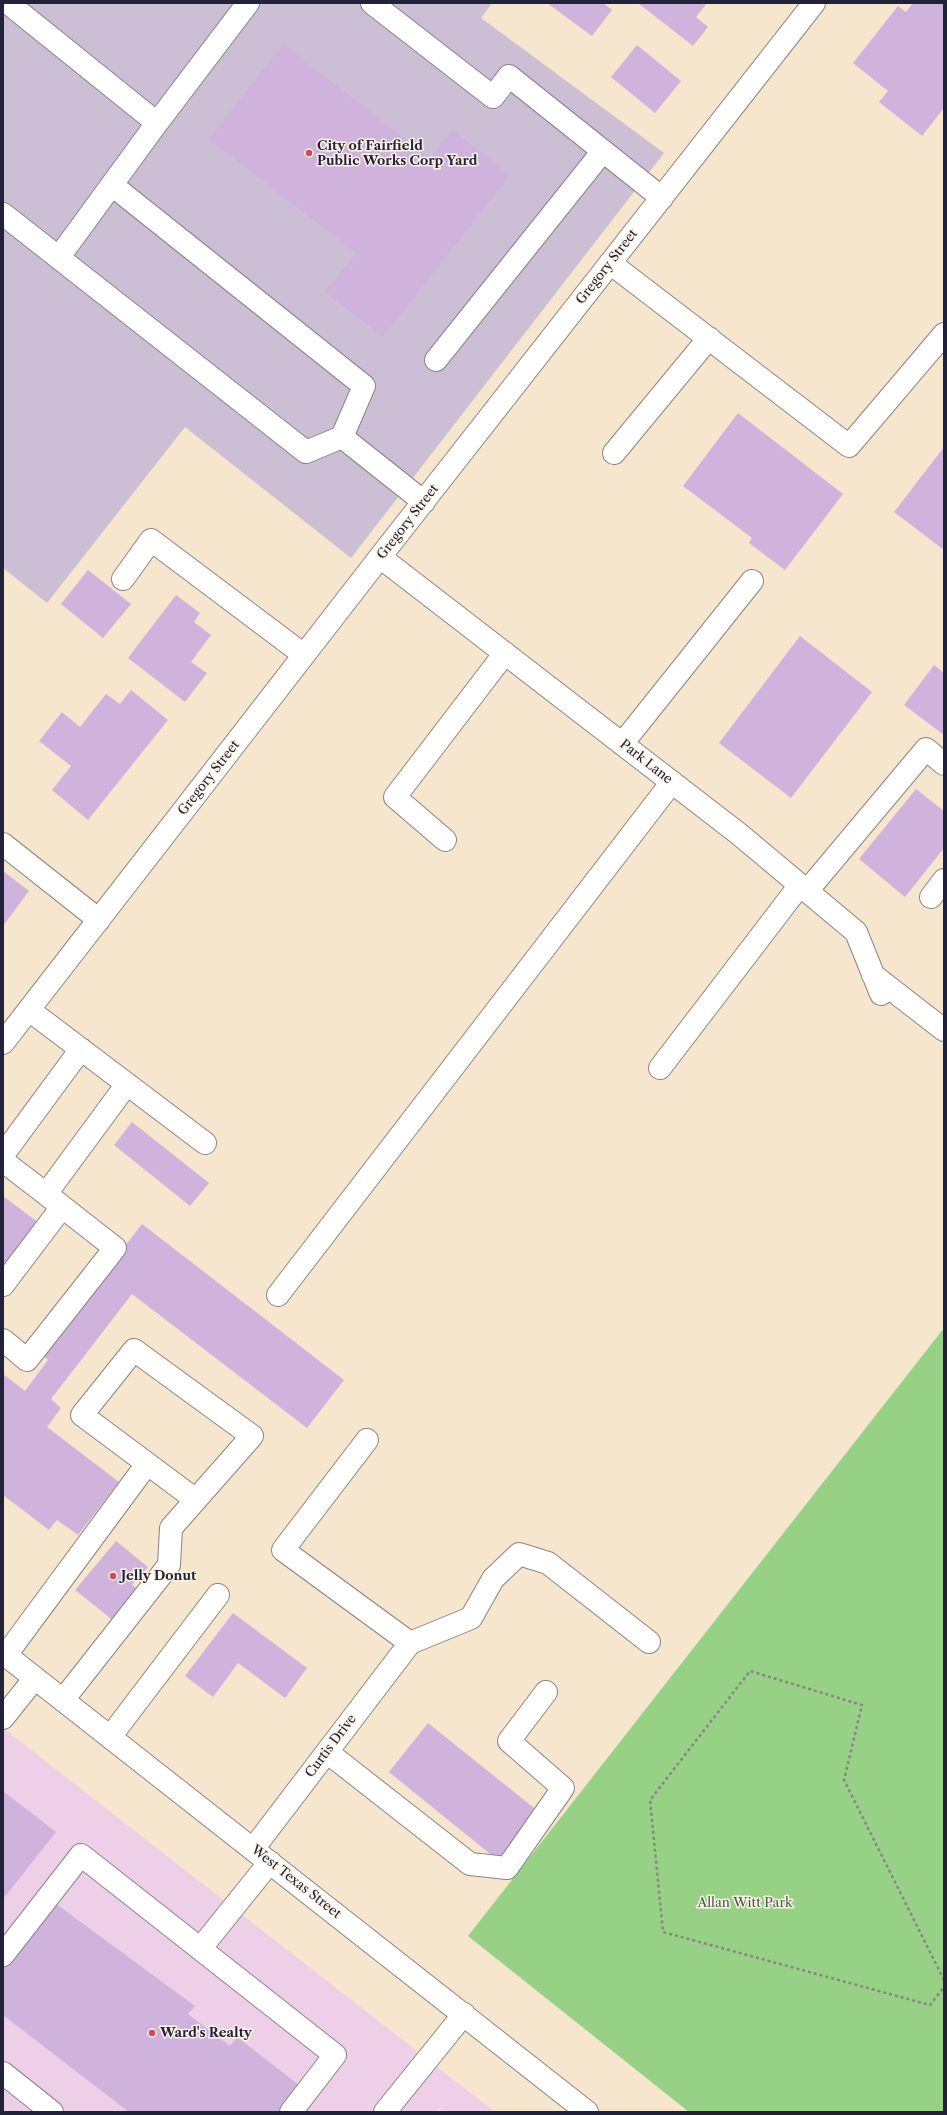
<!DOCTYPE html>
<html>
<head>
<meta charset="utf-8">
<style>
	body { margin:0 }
	#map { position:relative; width:947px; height:2115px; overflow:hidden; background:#f6e6cd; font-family:"Libre Caslon Text",serif }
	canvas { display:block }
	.frame { position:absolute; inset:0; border:4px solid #22223b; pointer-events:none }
</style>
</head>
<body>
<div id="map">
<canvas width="947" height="2115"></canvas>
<div class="frame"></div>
</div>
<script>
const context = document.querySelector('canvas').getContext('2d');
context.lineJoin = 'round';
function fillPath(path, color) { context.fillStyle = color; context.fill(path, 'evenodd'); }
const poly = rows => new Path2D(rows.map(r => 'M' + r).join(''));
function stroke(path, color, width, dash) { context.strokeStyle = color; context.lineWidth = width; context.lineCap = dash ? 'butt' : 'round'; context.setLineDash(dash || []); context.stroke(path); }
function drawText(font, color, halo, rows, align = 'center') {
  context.font = font + ' "Libre Caslon Text",serif'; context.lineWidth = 3; context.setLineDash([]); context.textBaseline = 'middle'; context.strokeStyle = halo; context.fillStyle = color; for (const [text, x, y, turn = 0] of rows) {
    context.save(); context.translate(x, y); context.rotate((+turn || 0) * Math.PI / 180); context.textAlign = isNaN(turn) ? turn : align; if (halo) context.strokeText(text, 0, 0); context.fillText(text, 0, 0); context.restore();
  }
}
fillPath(poly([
	[3,1728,459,2084,495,2112,438,2112,445,2102,437,2112,3,2112]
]), '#edd0e8');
fillPath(poly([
	[3,3,492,3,481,18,664,153,351,558,185,427,47,603,3,568]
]), '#ccbed4');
fillPath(poly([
	[944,1328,944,2112,689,2112,468,1936]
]), '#97d185');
fillPath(poly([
	[547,3,603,3,612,10,592,36],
	[638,3,707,3,696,17,708,27,693,46],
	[913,3,944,3,944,108,922,136,879,102,888,91,853,63,898,6,906,12],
	[283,44,430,158,452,130,510,175,383,337,325,292,356,253,209,139],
	[637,45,681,81,655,113,611,77],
	[738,413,843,494,785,570,749,543,752,538,683,486],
	[944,447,944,550,894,512],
	[88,570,131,604,103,638,61,604],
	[176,595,200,613,194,622,211,635,191,662,207,673,185,702,128,658],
	[800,636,872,692,791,798,719,743],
	[934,665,944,673,944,735,904,705],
	[131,690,168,720,88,820,52,790,71,766,39,741,62,712,80,727,106,694,120,704],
	[916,789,944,811,944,848,905,897,859,859],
	[3,871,29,891,3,926],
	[132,1122,209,1183,190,1206,114,1145],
	[3,1196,39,1223,3,1271],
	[142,1224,344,1380,307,1428,132,1294,51,1399,61,1408,47,1427,119,1482,78,1535,57,1520,49,1530,3,1495,3,1374,25,1391,48,1360,41,1354],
	[116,1541,148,1567,132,1585,140,1591,114,1621,75,1590],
	[233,1613,307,1668,285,1698,238,1663,213,1697,185,1676],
	[428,1723,539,1812,500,1862,389,1772],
	[3,1791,56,1832,3,1899],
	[52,1901,195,2006,188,2014,230,2046,237,2037,300,2086,280,2112,129,2112,3,2015,3,1965]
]), '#d0b3dd');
const minor = poly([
	[8,3,157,123,248,3],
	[372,3,493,97,509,76,662,198],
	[3,214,306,452,342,437,364,386,112,185],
	[59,257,157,123],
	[610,263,849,446,944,334],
	[436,360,603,151],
	[342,437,424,502],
	[614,453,709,338],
	[380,557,739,834,856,932,881,994],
	[123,579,151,540,304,655],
	[622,744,752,581],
	[445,840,395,797,505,653],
	[3,844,99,920],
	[807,891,926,749,944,764],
	[931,897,944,880],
	[873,975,944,1030],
	[29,1010,205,1143],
	[3,1043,380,557,814,3],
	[660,1068,800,885],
	[3,1155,81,1049],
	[3,1161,46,1194],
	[3,1285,62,1207],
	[278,1295,672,782],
	[3,1340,27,1360,115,1248,46,1194,127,1084],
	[367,1440,283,1550,410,1643],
	[410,1643,471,1618,493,1579,519,1554,548,1563,649,1642],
	[6,1655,147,1464],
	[63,1700,169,1565,171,1528,252,1436,134,1350,82,1415,196,1500],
	[3,1718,35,1678],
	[110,1737,218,1595],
	[327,1752,470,1864,507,1868,563,1788,509,1741,546,1692],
	[253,1849,410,1643],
	[200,1949,270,1862],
	[3,1955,81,1855,335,2055,291,2112],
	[3,2073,52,2112],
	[385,2112,464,2014]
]);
const major = poly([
	[3,1653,587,2112]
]);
stroke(minor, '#8c8484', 24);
stroke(major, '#8c8484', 24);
stroke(poly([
	[944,1980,844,1780,862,1705,750,1671,650,1800,663,1932,930,2005,944,1987]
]), '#8c8484', 2.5, [3, 3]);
stroke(minor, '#fff', 22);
stroke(major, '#fff', 22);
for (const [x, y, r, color] of [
	[309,153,4,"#d1495b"],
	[113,1576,4,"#d1495b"],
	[152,2033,4,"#d1495b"]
]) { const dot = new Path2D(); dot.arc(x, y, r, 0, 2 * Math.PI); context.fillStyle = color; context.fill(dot); stroke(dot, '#fcf5e5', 1.5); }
drawText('bold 13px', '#22223b', '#fcf5e5', [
	["City of Fairfield",317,146],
	["Public Works Corp Yard",317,161],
	["Jelly Donut",121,1576],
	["Ward's Realty",160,2033]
], 'left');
drawText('13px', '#22223b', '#fcf5e5', [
	["Gregory Street",607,267,-52],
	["Gregory Street",408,522,-52],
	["Park Lane",646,762,38],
	["Gregory Street",209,778,-52],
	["Curtis Drive",331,1746,-53],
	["West Texas Street",296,1882,38]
]);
drawText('13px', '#455751', '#fcf5e5', [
	["Allan Witt Park",745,1903]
]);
</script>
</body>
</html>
